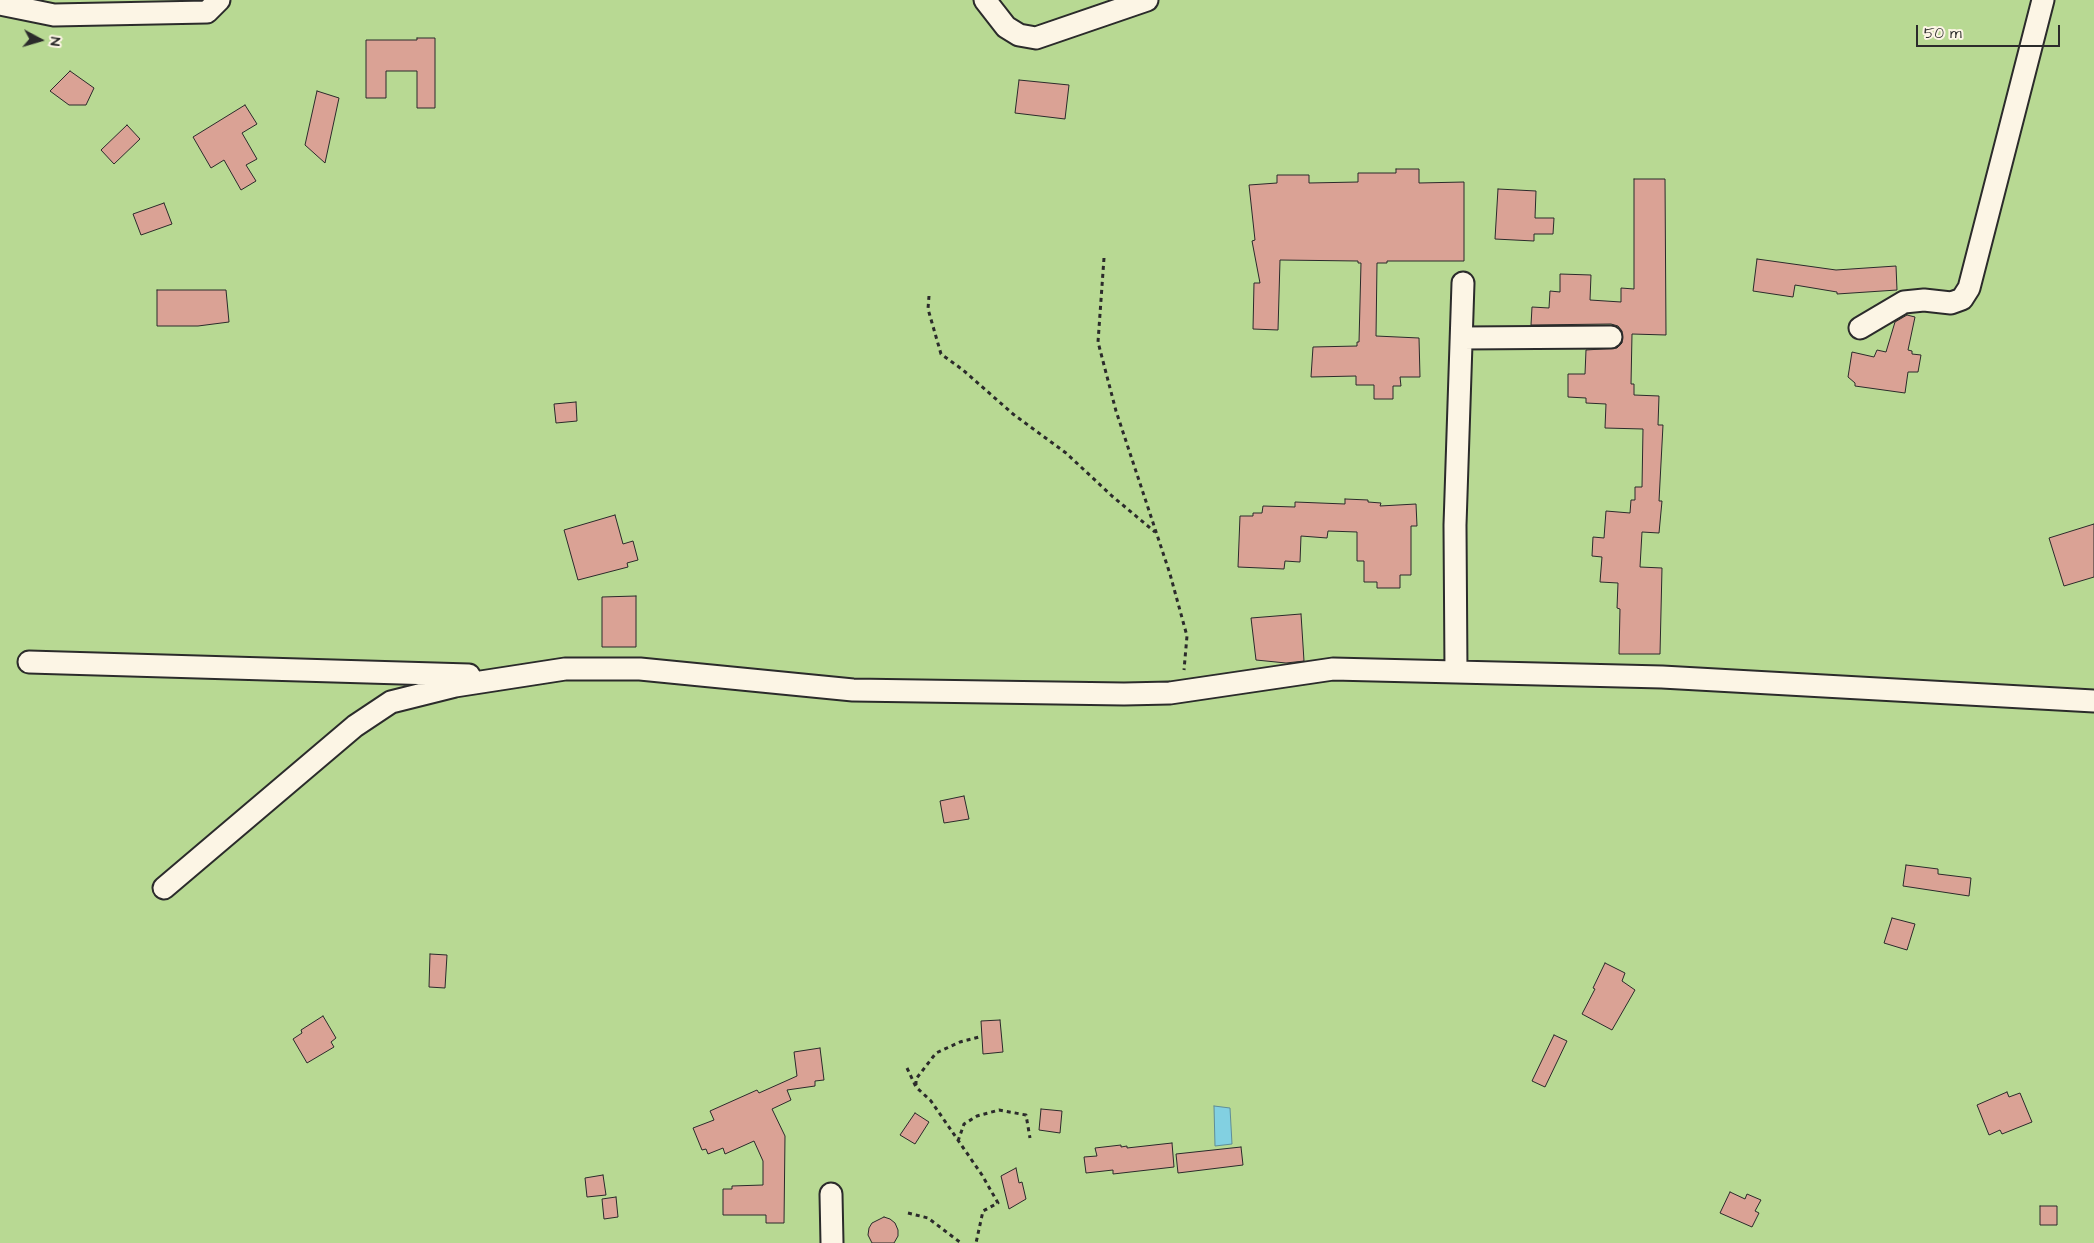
<!DOCTYPE html>
<html>
<head>
<meta charset="utf-8">
<style>
	body { margin:0 }
	#map { position:relative; width:2094px; height:1243px; overflow:hidden; background:#f5e4d5; font-family:"Architects Daughter",sans-serif }
	canvas { display:block }
	.north { position:absolute; left:15px; top:15px; width:50px; height:50px; -webkit-text-stroke:4px #fcf5e5; paint-order:stroke; rotate:96deg; font-size:14px; font-weight:700; line-height:20px; text-align:center; color:#2b2b2b }
	.north::after { content:''; display:block; margin:auto; width:18px; height:22px; background:#2b2b2b; clip-path:polygon(50% 0,100% 100%,50% 72%,0 100%) }
	.scale { position:absolute; left:1916px; top:25px; width:144px; height:22px; box-sizing:border-box; border:2px solid #2b2b2b; border-top:0; padding-left:6px; font-size:15px; line-height:18px; white-space:nowrap; color:#2b2b2b; -webkit-text-stroke:4px #fcf5e5; paint-order:stroke }
</style>
</head>
<body>
<div id="map">
<canvas width="2094" height="1243"></canvas>
<div class="north">N</div>
<div class="scale">50 m</div>
</div>
<script>
const context = document.querySelector('canvas').getContext('2d');
context.lineJoin = 'round';
function fillPath(path, color) { context.fillStyle = color; context.fill(path, 'evenodd'); }
const poly = rows => new Path2D(rows.map(r => 'M' + r).join(''));
function stroke(path, color, width, dash) { context.strokeStyle = color; context.lineWidth = width; context.lineCap = dash ? 'butt' : 'round'; context.setLineDash(dash || []); context.stroke(path); }
fillPath(poly([
	[0,0,2094,0,2094,1243,0,1243]
]), '#b8d993');
const water = poly([
	[1214,1106,1230,1108,1232,1144,1215,1146,1214,1106]
]);
fillPath(water, '#82d0e1');
stroke(water, '#5f8e98', 1);
const building = poly([
	[417,38,435,38,435,108,417,108,417,71,386,71,386,98,366,98,366,40,417,40,417,38],
	[70,71,94,88,86,105,69,105,50,91,70,71],
	[1019,80,1069,85,1065,119,1015,113,1019,80],
	[317,91,339,98,325,163,305,145,317,91],
	[245,105,257,124,242,133,257,159,246,165,256,181,241,190,224,160,211,168,193,137,245,105],
	[127,125,140,139,114,164,101,150,127,125],
	[1396,169,1419,169,1419,183,1464,182,1464,261,1387,261,1387,263,1377,263,1376,336,1419,338,1420,377,1400,377,1401,386,1393,386,1393,399,1374,399,1374,385,1356,385,1356,376,1311,377,1313,347,1357,346,1357,342,1359,342,1361,263,1358,263,1358,261,1280,260,1278,330,1253,329,1254,283,1260,283,1252,241,1255,240,1249,185,1277,183,1277,175,1309,175,1309,183,1358,182,1358,173,1396,173,1396,169],
	[1634,179,1665,179,1666,335,1632,334,1631,384,1634,384,1634,395,1659,396,1658,425,1663,425,1659,501,1662,501,1659,533,1642,532,1640,567,1662,568,1660,654,1619,654,1620,609,1617,608,1618,583,1600,582,1602,557,1592,556,1593,537,1604,538,1606,511,1630,513,1631,500,1635,500,1635,487,1642,487,1643,429,1605,428,1606,404,1586,403,1586,398,1568,397,1568,374,1585,374,1586,350,1617,348,1622,343,1622,331,1618,326,1611,324,1531,325,1532,307,1549,308,1550,291,1560,292,1560,274,1591,275,1590,300,1621,302,1621,288,1634,289,1634,179],
	[1498,189,1536,191,1535,218,1554,218,1553,234,1534,234,1534,241,1495,239,1498,189],
	[164,203,172,224,141,235,133,214,164,203],
	[1757,259,1836,270,1896,266,1897,290,1837,294,1837,292,1795,285,1793,297,1753,291,1757,259],
	[157,290,226,290,229,322,198,326,157,326,157,290],
	[1907,315,1915,317,1908,350,1912,351,1912,354,1921,355,1918,372,1908,372,1905,393,1855,386,1855,383,1848,377,1852,352,1874,357,1877,350,1886,352,1895,322,1907,315],
	[576,402,577,421,556,423,554,404,576,402],
	[1345,499,1368,500,1368,502,1381,503,1380,506,1416,504,1417,526,1411,526,1411,575,1400,575,1400,588,1377,588,1377,582,1364,582,1364,561,1357,561,1357,532,1328,531,1327,538,1301,536,1300,562,1285,561,1284,569,1238,567,1240,516,1253,516,1253,513,1262,513,1263,506,1295,507,1295,502,1345,504,1345,499],
	[615,515,623,544,633,541,638,560,627,563,628,567,578,580,564,530,615,515],
	[2094,524,2094,577,2064,586,2049,538,2094,524],
	[636,596,636,647,602,647,602,597,636,596],
	[1301,614,1304,661,1286,663,1256,660,1251,618,1301,614],
	[964,796,969,819,944,823,940,801,964,796],
	[1906,865,1938,869,1938,874,1971,878,1969,896,1903,886,1906,865],
	[1892,918,1915,924,1907,950,1884,943,1892,918],
	[430,954,447,955,445,988,429,987,430,954],
	[1605,963,1625,973,1622,981,1635,990,1612,1030,1582,1014,1595,989,1593,988,1605,963],
	[323,1016,336,1038,331,1042,334,1047,307,1063,293,1039,302,1033,301,1030,323,1016],
	[1000,1020,1003,1052,983,1054,981,1021,1000,1020],
	[1554,1035,1567,1041,1545,1087,1532,1081,1554,1035],
	[820,1048,824,1080,815,1081,815,1086,787,1090,791,1100,772,1109,785,1136,784,1223,766,1223,766,1215,723,1215,723,1189,732,1189,732,1186,763,1185,763,1161,754,1141,725,1154,723,1148,708,1154,706,1149,702,1150,693,1128,714,1120,710,1111,757,1090,759,1093,797,1076,794,1052,820,1048],
	[2007,1092,2009,1097,2020,1093,2032,1122,2002,1134,2000,1130,1989,1135,1977,1105,2007,1092],
	[1041,1109,1062,1111,1060,1133,1039,1130,1041,1109],
	[915,1113,929,1122,915,1144,900,1135,915,1113],
	[1172,1143,1174,1167,1113,1174,1113,1170,1086,1173,1084,1157,1097,1156,1095,1148,1121,1145,1121,1147,1127,1146,1127,1148,1172,1143],
	[1241,1147,1243,1165,1178,1173,1176,1154,1241,1147],
	[1016,1168,1019,1183,1022,1182,1026,1199,1009,1209,1001,1176,1016,1168],
	[603,1175,606,1195,587,1197,585,1178,603,1175],
	[1730,1192,1745,1199,1747,1194,1761,1200,1755,1211,1759,1213,1752,1227,1720,1213,1730,1192],
	[616,1197,618,1217,604,1219,602,1199,616,1197],
	[2040,1206,2057,1206,2057,1225,2040,1225,2040,1206],
	[884,1217,890,1219,895,1223,898,1230,898,1236,894,1243,872,1243,868,1235,869,1228,872,1223,884,1217]
]);
fillPath(building, '#daa295');
stroke(building, '#2b2b2b', 1);
const street = poly([
	[985,0,1006,27,1019,35,1036,38,1147,0],
	[0,4,54,15,207,12,219,0],
	[1860,328,1904,302,1924,300,1951,303,1962,299,1969,288,2043,0],
	[1462,338,1611,337],
	[29,662,469,675],
	[1456,672,1455,525,1463,283],
	[164,888,355,726,391,702,455,686,565,669,640,669,853,690,1124,694,1170,693,1333,669,1662,677,2094,701],
	[831,1194,832,1243]
]);
stroke(street, '#2b2b2b', 25);
stroke(poly([
	[1104,258,1098,342,1116,411,1170,574,1187,636,1184,670],
	[929,296,928,309,941,354,963,370,1013,414,1066,453,1112,496,1155,532],
	[907,1068,916,1087,931,1101,982,1175,998,1203,983,1211,976,1243],
	[916,1085,916,1079,936,1053,960,1042,979,1037],
	[958,1141,964,1124,977,1116,999,1110,1026,1115,1030,1138],
	[908,1213,928,1218,961,1243]
]), '#2b2b2b', 3, [4, 4]);
stroke(street, '#fcf5e5', 21);
</script>
</body>
</html>
